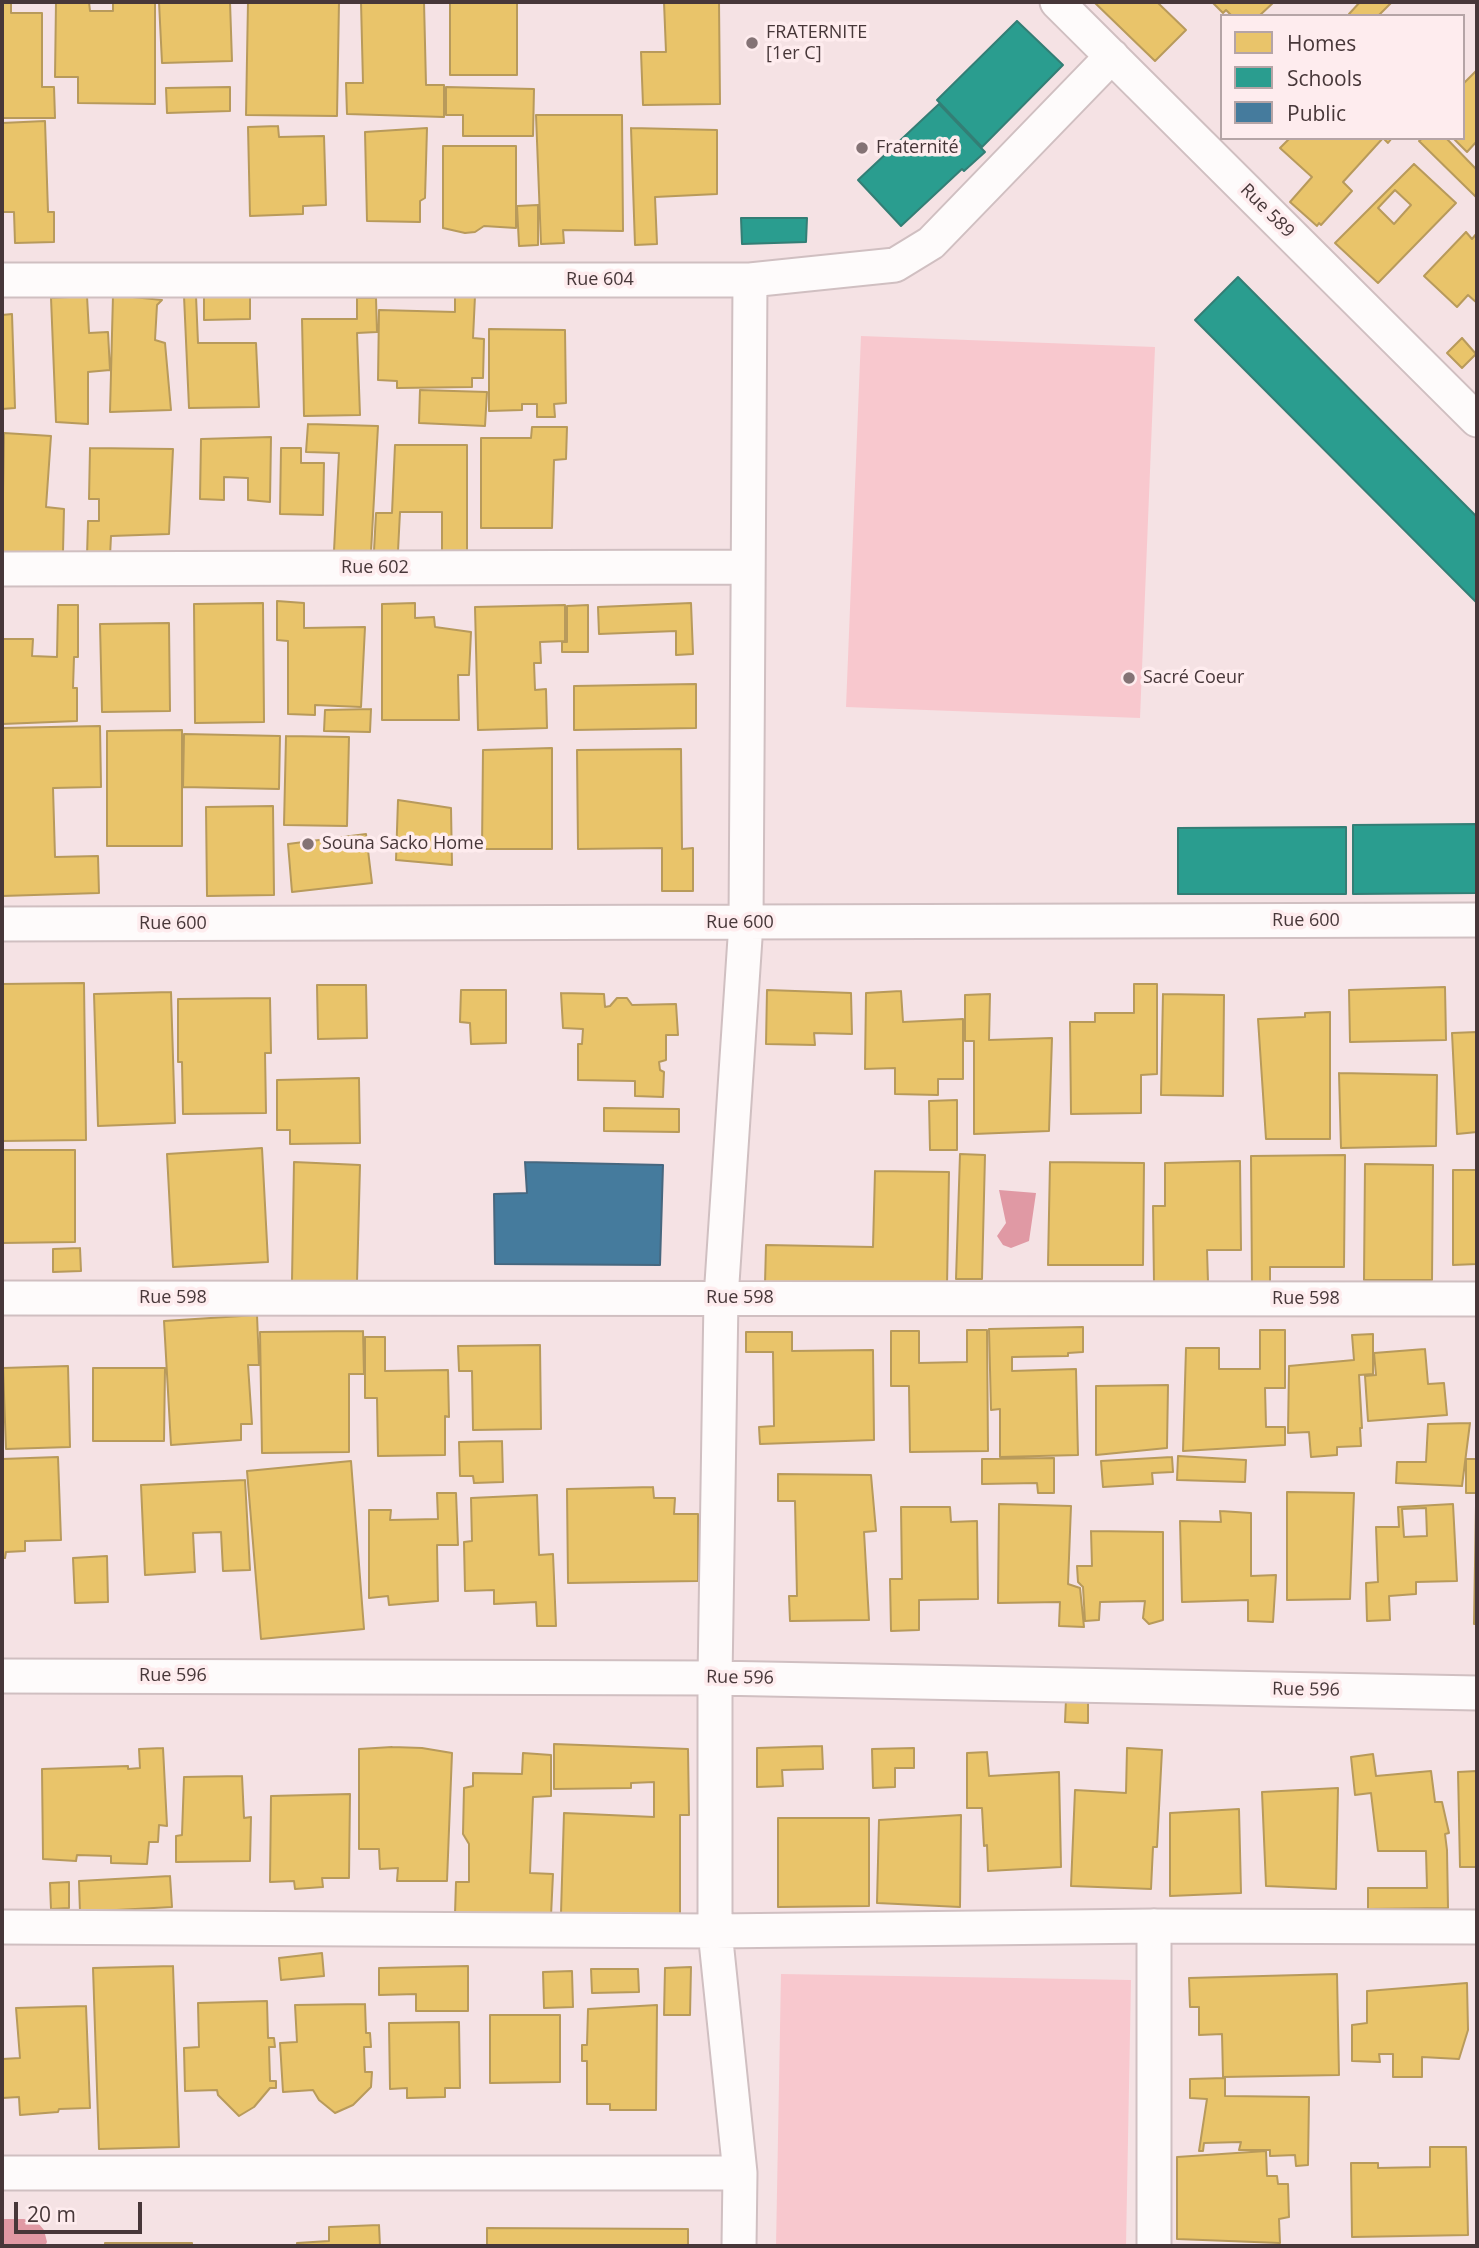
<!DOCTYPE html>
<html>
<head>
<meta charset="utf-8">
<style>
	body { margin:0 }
	#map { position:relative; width:1479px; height:2248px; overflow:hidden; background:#f5e2e4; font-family:"Open Sans",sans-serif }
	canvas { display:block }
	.frame { position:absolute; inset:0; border:4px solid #473739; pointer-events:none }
	.legend { position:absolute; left:1220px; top:14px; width:245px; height:126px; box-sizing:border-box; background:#feecee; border:2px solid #b5a4a6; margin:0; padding:9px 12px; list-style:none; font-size:21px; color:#473739 }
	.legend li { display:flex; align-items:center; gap:14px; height:35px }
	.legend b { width:35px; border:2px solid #b5a4a6 }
	.scale { position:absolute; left:14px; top:2202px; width:128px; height:32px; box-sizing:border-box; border:4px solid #473739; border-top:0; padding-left:9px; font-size:21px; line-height:24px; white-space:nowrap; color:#473739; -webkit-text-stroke:5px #feecee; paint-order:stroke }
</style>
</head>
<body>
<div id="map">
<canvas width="1479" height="2248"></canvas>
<div class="frame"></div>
<ul class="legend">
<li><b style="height:19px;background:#e9c46a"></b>Homes</li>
<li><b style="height:19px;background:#2a9d8f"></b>Schools</li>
<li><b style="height:19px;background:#457b9d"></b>Public</li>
</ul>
<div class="scale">20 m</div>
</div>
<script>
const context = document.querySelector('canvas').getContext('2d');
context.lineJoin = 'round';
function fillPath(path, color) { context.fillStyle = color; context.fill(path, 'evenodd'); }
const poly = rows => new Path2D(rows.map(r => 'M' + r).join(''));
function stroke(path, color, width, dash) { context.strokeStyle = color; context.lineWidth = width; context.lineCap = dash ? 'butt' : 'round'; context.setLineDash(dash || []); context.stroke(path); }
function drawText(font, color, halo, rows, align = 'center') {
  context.font = font + ' "Open Sans",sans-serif'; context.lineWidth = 7; context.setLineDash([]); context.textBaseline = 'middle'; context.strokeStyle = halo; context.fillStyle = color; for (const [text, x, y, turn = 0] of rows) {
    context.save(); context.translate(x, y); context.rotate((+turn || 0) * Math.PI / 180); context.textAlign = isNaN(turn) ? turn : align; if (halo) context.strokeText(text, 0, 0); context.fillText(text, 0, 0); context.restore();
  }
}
fillPath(poly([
	[861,336,1155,347,1140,718,846,707],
	[781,1974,1131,1980,1126,2246,776,2246]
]), '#f8c8ce');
fillPath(poly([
	[999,1190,1036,1193,1029,1241,1011,1248,1003,1245,997,1236,1006,1223],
	[2,2219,24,2219,38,2223,44,2230,47,2242,45,2246,2,2246]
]), '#e099a4');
const homes = poly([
	[2,2,11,2,11,13,42,13,42,87,54,87,55,118,2,118,2,2],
	[56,2,89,2,90,11,113,11,113,2,155,2,155,104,78,103,78,77,55,77,56,2],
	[159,2,230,2,232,61,162,63,159,2],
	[248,2,339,2,337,116,246,115,248,2],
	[361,2,424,2,426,85,444,85,444,117,347,114,346,83,363,83,361,2],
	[450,2,517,2,517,75,450,75,450,2],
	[664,2,719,2,720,104,643,105,641,52,666,52,664,2],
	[1094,2,1157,2,1186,30,1155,61,1094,2],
	[1212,2,1274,2,1259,16,1232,16,1226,10,1223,13,1212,2],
	[1360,2,1392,2,1378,16,1350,16,1349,14,1360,2],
	[1477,70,1477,141,1467,152,1453,138,1463,138,1463,84,1477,70],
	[230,87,230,111,167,113,166,88,230,87],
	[446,87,534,89,533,136,463,136,463,115,446,115,446,87],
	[536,115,622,115,623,231,563,230,564,243,541,244,536,115],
	[45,121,48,212,54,212,54,242,15,243,14,212,2,212,2,123,45,121],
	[278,126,279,137,324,136,326,205,303,206,303,214,250,216,248,127,278,126],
	[427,128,425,198,420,201,420,222,367,221,365,132,427,128],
	[631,128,717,130,717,194,655,197,657,244,635,245,631,128],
	[1290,138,1392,138,1388,143,1383,138,1343,182,1352,191,1321,225,1319,223,1317,226,1290,202,1312,177,1280,148,1290,138],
	[1423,138,1446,138,1477,170,1476,197,1419,141,1423,138],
	[443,146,516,146,516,228,484,226,475,232,465,233,443,228,443,146],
	[1414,164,1456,203,1378,283,1335,243,1414,164],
	[1395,190,1411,205,1394,224,1378,208,1395,190],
	[538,205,538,245,519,246,517,206,538,205],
	[1466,232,1472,239,1477,233,1477,303,1468,295,1457,307,1424,276,1466,232],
	[250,291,250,319,204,320,204,292,250,291],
	[113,295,162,300,157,305,155,340,165,343,171,410,110,412,113,295],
	[87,296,89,333,108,332,110,370,88,372,88,424,56,422,51,298,87,296],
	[184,296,196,296,198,343,256,343,259,407,189,408,184,296],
	[455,296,475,296,473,338,484,339,483,378,472,378,472,387,397,388,397,381,378,380,379,310,455,312,455,296],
	[357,298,376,298,377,332,357,333,360,415,304,416,302,319,357,319,357,298],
	[12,314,15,408,2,409,2,315,12,314],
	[489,329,565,330,566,403,554,404,555,417,537,417,537,404,522,404,522,410,489,411,489,329],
	[1462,338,1476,354,1462,368,1447,353,1462,338],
	[420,390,487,392,485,426,419,423,420,390],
	[308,424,378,426,371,552,334,551,339,453,306,452,308,424],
	[532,427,567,427,566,459,554,460,552,528,481,528,481,438,531,438,532,427],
	[4,433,51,436,46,507,64,509,63,552,2,555,4,433],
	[271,437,270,502,248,500,248,478,224,477,224,500,200,499,201,439,271,437],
	[395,445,467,445,467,553,442,553,442,512,400,512,398,551,374,551,376,513,392,513,395,445],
	[90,448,173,449,169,534,111,536,110,556,87,556,88,521,99,521,99,499,89,499,90,448],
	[281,448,301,448,301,463,324,463,323,515,280,514,281,448],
	[277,601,304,603,304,628,365,627,361,707,315,705,315,715,288,714,288,641,277,640,277,601],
	[263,603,264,722,195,723,194,604,263,603],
	[415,603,415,618,434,617,435,627,471,632,469,675,458,675,459,720,382,720,382,604,415,603],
	[691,603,693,654,676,655,676,631,599,634,598,607,691,603],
	[58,605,78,605,78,657,74,657,73,688,77,688,77,721,2,724,2,639,33,639,32,656,57,657,58,605],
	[565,605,565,641,540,642,541,663,534,663,535,690,546,689,547,728,478,730,475,607,565,605],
	[588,605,588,652,562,652,562,642,567,642,567,606,588,605],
	[169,623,170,711,102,712,100,624,169,623],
	[696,684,696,728,574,730,574,686,696,684],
	[371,709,370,732,324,731,325,710,371,709],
	[100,726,101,787,53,788,55,857,98,856,99,893,2,896,2,728,100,726],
	[182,730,182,846,107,846,107,731,182,730],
	[184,734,280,736,279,789,183,787,184,734],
	[286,736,349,737,347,826,284,825,286,736],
	[552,748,552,849,482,849,483,750,552,748],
	[681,749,682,849,693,848,693,891,662,891,662,848,578,849,577,750,681,749],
	[398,800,451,808,452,865,396,860,398,800],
	[273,806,274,895,207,896,206,807,273,806],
	[366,834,372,883,292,892,288,844,366,834],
	[84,983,86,1140,2,1141,2,984,84,983],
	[1134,984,1157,984,1157,1074,1141,1075,1141,1113,1071,1114,1070,1022,1095,1022,1095,1013,1134,1013,1134,984],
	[317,985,366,985,367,1038,318,1039,317,985],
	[1445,987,1446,1040,1350,1042,1349,990,1445,987],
	[461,990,506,990,506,1043,471,1044,470,1023,460,1022,461,990],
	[767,990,851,993,852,1034,814,1033,815,1045,766,1044,767,990],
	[901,991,903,1022,963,1019,963,1079,938,1079,938,1095,895,1094,895,1068,865,1069,866,993,901,991],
	[171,992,175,1123,98,1126,94,994,171,992],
	[561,993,604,994,605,1007,610,1006,617,998,627,998,632,1005,676,1004,678,1035,666,1035,666,1060,659,1062,660,1070,664,1072,663,1097,635,1096,635,1081,578,1080,578,1044,582,1044,583,1029,563,1028,561,993],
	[990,994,989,1040,1052,1038,1049,1131,974,1134,974,1041,965,1041,965,995,990,994],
	[1163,994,1224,995,1223,1096,1161,1095,1163,994],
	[270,998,271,1053,265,1053,266,1113,183,1114,182,1062,178,1062,178,999,270,998],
	[1330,1012,1330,1139,1266,1139,1258,1019,1305,1017,1305,1013,1330,1012],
	[1477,1032,1477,1132,1457,1134,1452,1033,1477,1032],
	[1339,1073,1437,1075,1436,1146,1341,1148,1339,1073],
	[359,1078,360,1143,290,1144,290,1130,277,1130,277,1080,359,1078],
	[957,1100,957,1150,930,1150,929,1101,957,1100],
	[604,1108,679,1109,679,1132,604,1131,604,1108],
	[262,1148,268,1262,173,1267,167,1154,262,1148],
	[2,1150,75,1150,75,1242,2,1243,2,1150],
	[960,1154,985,1155,982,1279,956,1279,960,1154],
	[1345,1155,1344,1267,1270,1267,1270,1284,1252,1284,1251,1156,1345,1155],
	[1240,1161,1241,1250,1207,1250,1208,1282,1154,1283,1153,1206,1165,1206,1165,1163,1240,1161],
	[294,1162,360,1165,357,1282,292,1281,294,1162],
	[1050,1162,1144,1163,1143,1265,1048,1265,1050,1162],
	[1365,1164,1433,1165,1432,1280,1364,1280,1365,1164],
	[1453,1170,1477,1170,1477,1264,1453,1265,1453,1170],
	[875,1171,949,1172,947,1286,765,1284,766,1245,873,1247,875,1171],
	[80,1248,81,1271,53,1272,53,1249,80,1248],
	[257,1315,259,1365,248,1365,252,1424,241,1424,241,1440,171,1445,164,1321,257,1315],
	[1083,1327,1083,1352,1068,1353,1068,1356,1012,1357,1012,1371,1076,1369,1078,1455,1000,1457,1000,1409,991,1410,989,1329,1083,1327],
	[967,1330,987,1330,988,1451,910,1452,909,1386,891,1386,891,1331,919,1331,919,1363,967,1362,967,1330],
	[1260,1330,1285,1330,1285,1388,1265,1388,1266,1427,1285,1427,1285,1445,1183,1451,1186,1348,1219,1348,1219,1369,1260,1369,1260,1330],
	[363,1331,364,1374,349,1374,349,1452,262,1453,260,1332,363,1331],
	[746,1332,792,1332,792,1351,873,1350,874,1440,760,1444,759,1427,774,1426,773,1352,746,1352,746,1332],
	[1373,1334,1373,1374,1359,1375,1362,1428,1360,1428,1361,1446,1337,1447,1337,1455,1311,1457,1309,1432,1288,1433,1289,1366,1354,1360,1352,1335,1373,1334],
	[365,1337,385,1337,385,1371,448,1370,449,1417,445,1416,445,1455,378,1456,377,1398,365,1398,365,1337],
	[540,1345,541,1429,473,1430,472,1371,459,1371,458,1346,540,1345],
	[1425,1349,1428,1384,1444,1383,1447,1415,1368,1421,1365,1376,1376,1375,1374,1353,1425,1349],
	[68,1366,70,1447,6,1449,3,1368,68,1366],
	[93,1368,165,1368,164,1441,93,1441,93,1368],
	[1168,1385,1167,1448,1096,1455,1096,1386,1168,1385],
	[1470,1423,1462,1486,1396,1483,1397,1462,1426,1462,1428,1424,1470,1423],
	[502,1441,503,1482,474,1483,473,1476,460,1476,459,1442,502,1441],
	[1178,1456,1246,1460,1245,1482,1177,1480,1178,1456],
	[58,1457,61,1540,25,1541,25,1551,6,1552,5,1558,2,1558,2,1459,58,1457],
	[1172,1457,1173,1472,1152,1473,1153,1484,1103,1487,1101,1461,1172,1457],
	[1054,1458,1054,1493,1038,1493,1037,1483,982,1484,982,1459,1054,1458],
	[1466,1459,1477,1459,1477,1493,1466,1493,1466,1459],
	[351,1461,364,1629,261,1639,247,1471,351,1461],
	[778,1474,871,1475,876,1531,864,1532,869,1620,790,1621,789,1596,797,1596,795,1501,778,1501,778,1474],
	[245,1480,250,1570,223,1571,221,1532,193,1533,195,1572,145,1575,141,1485,245,1480],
	[653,1487,654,1498,675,1498,674,1514,698,1514,698,1581,568,1583,567,1489,653,1487],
	[1287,1492,1354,1493,1350,1599,1287,1600,1287,1492],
	[437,1493,456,1493,458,1545,437,1545,438,1601,389,1605,388,1596,369,1598,369,1510,391,1510,390,1520,438,1519,437,1493],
	[537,1495,539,1555,553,1554,556,1626,537,1626,536,1602,494,1604,494,1590,465,1591,464,1542,472,1541,471,1498,537,1495],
	[999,1504,1071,1506,1068,1584,1080,1588,1084,1627,1059,1626,1060,1602,998,1603,999,1504],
	[1453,1504,1457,1581,1416,1582,1416,1594,1389,1596,1390,1620,1367,1621,1366,1583,1378,1582,1376,1527,1399,1527,1398,1507,1453,1504],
	[1426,1508,1427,1536,1404,1537,1402,1509,1426,1508],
	[1476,1505,1477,1505,1477,1624,1474,1624,1476,1505],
	[901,1507,950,1507,951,1522,977,1521,978,1599,919,1600,919,1630,891,1631,890,1579,902,1579,901,1507],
	[1220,1511,1251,1513,1251,1576,1276,1575,1273,1622,1248,1621,1248,1600,1182,1602,1180,1521,1221,1522,1220,1511],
	[1091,1531,1163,1532,1163,1620,1149,1624,1143,1618,1145,1601,1100,1602,1099,1620,1085,1621,1083,1587,1078,1582,1077,1566,1092,1566,1091,1531],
	[107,1556,108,1602,75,1603,73,1558,107,1556],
	[1066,1699,1088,1700,1088,1723,1065,1722,1066,1699],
	[554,1744,688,1749,689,1815,680,1815,680,1916,561,1913,564,1813,654,1817,654,1782,631,1783,631,1788,554,1789,554,1744],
	[822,1746,823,1769,782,1770,783,1786,757,1787,757,1748,822,1746],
	[392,1747,422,1748,452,1753,447,1881,397,1881,398,1868,380,1869,379,1849,359,1849,359,1749,392,1747],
	[163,1748,167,1826,159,1825,158,1842,149,1842,147,1864,111,1863,111,1856,77,1855,76,1861,43,1859,42,1769,128,1766,128,1769,140,1768,139,1749,163,1748],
	[914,1748,914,1768,895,1768,895,1787,873,1788,872,1749,914,1748],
	[1127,1748,1162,1750,1157,1847,1153,1847,1151,1889,1071,1886,1075,1790,1126,1793,1127,1748],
	[987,1752,989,1776,1059,1772,1061,1867,988,1871,987,1845,984,1846,982,1808,967,1808,967,1753,987,1752],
	[523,1753,551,1755,551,1796,533,1797,530,1873,553,1874,551,1916,455,1914,456,1882,469,1882,469,1844,463,1834,464,1788,473,1786,473,1773,522,1774,523,1753],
	[1373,1754,1376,1776,1431,1771,1435,1802,1442,1802,1449,1833,1445,1834,1447,1850,1448,1908,1368,1909,1368,1888,1427,1888,1426,1851,1378,1851,1371,1793,1355,1795,1351,1757,1373,1754],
	[1477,1771,1477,1867,1460,1867,1458,1772,1477,1771],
	[242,1776,244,1818,251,1817,250,1861,176,1862,176,1836,182,1835,184,1777,242,1776],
	[1338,1788,1336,1889,1266,1886,1262,1792,1338,1788],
	[350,1794,349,1878,322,1878,323,1887,295,1889,294,1881,270,1882,271,1796,350,1794],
	[1239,1809,1241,1893,1170,1896,1170,1813,1239,1809],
	[961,1815,960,1907,877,1903,879,1820,961,1815],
	[778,1818,869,1818,869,1906,778,1907,778,1818],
	[170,1876,172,1907,80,1912,79,1881,170,1876],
	[69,1882,69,1908,51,1909,50,1883,69,1882],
	[322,1953,324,1976,281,1980,279,1958,322,1953],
	[173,1966,179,2147,99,2149,93,1968,173,1966],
	[468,1966,468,2011,416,2011,416,1994,379,1995,379,1968,468,1966],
	[691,1967,690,2015,664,2015,665,1968,691,1967],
	[591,1969,638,1969,639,1992,592,1993,591,1969],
	[572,1971,573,2007,544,2008,543,1972,572,1971],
	[1337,1974,1339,2075,1223,2077,1222,2034,1199,2035,1199,2007,1190,2007,1189,1978,1337,1974],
	[1467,1983,1468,2030,1459,2059,1422,2057,1422,2077,1393,2077,1393,2054,1379,2054,1380,2062,1352,2061,1352,2025,1367,2023,1367,1991,1467,1983],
	[267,2001,268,2038,274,2038,275,2047,269,2047,270,2081,276,2081,276,2088,270,2088,254,2107,239,2116,218,2095,217,2090,185,2091,184,2048,199,2047,198,2003,267,2001],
	[365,2004,366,2033,370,2033,371,2047,364,2047,365,2072,372,2072,371,2087,353,2105,335,2113,319,2100,313,2090,283,2092,280,2043,297,2042,295,2005,365,2004],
	[657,2005,656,2110,610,2110,610,2104,587,2104,587,2061,582,2061,582,2045,587,2045,588,2009,657,2005],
	[86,2006,90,2108,59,2109,58,2112,20,2115,19,2097,2,2098,2,2059,20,2058,16,2008,86,2006],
	[490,2015,560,2015,560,2082,490,2083,490,2015],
	[459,2022,460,2088,445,2088,445,2097,407,2098,407,2088,390,2089,389,2023,459,2022],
	[1225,2078,1225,2096,1309,2097,1308,2165,1296,2166,1295,2155,1270,2156,1270,2150,1239,2150,1241,2142,1204,2143,1203,2151,1199,2151,1207,2099,1190,2098,1190,2079,1225,2078],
	[1430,2147,1466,2147,1468,2235,1352,2237,1351,2163,1378,2163,1378,2168,1430,2167,1430,2147],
	[1266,2151,1267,2176,1277,2176,1278,2184,1288,2184,1289,2217,1279,2219,1280,2243,1177,2239,1177,2157,1266,2151],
	[379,2225,380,2246,297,2246,297,2243,329,2241,329,2227,379,2225],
	[487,2228,688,2229,688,2246,487,2246,487,2228],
	[105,2243,192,2243,192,2246,105,2246,105,2243]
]);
fillPath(homes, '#e9c46a');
stroke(homes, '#b89a5b', 2);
const schools = poly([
	[1017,21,1063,65,982,147,937,100,1017,21],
	[939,104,985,152,964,171,962,169,901,226,858,180,939,104],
	[741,218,807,218,806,242,742,244,741,218],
	[1238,277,1477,517,1477,603,1195,320,1238,277],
	[1477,824,1477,893,1353,894,1353,825,1477,824],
	[1346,827,1346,894,1178,894,1178,828,1346,827]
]);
fillPath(schools, '#2a9d8f');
stroke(schools, '#337e75', 2);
const public = poly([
	[525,1162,663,1165,660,1265,495,1264,494,1194,527,1193,525,1162]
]);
fillPath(public, '#457b9d');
stroke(public, '#46677f', 2);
const minor = poly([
	[1057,2,1477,420],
	[2,280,750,280,895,265,931,243,1112,56],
	[2,569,748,567],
	[2,924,1477,920],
	[2,1298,1477,1299],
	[2,1676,715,1678,1477,1693],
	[2,1927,715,1931,1154,1926,1477,1927],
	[2,2173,740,2173],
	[739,2246,740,2173,715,1931,715,1678,721,1298,746,923,750,280],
	[1154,2246,1154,1926]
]);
stroke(minor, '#d0bfc1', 37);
stroke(minor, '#fefbfb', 33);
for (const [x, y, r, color] of [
	[752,43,7,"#847375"],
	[862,148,7,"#847375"],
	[1129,678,7,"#847375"],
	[308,844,7,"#847375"]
]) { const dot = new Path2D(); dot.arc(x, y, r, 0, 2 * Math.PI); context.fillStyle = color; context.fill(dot); stroke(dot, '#feecee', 2.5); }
drawText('18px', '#473739', '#feecee', [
	["FRATERNITE",766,33],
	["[1er C]",766,54],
	["Fraternité",876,148],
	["Sacré Coeur",1143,678],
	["Souna Sacko Home",322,844]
], 'left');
drawText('18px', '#473739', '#feecee', [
	["Rue 589",1267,211,45],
	["Rue 604",600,280],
	["Rue 602",375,568],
	["Rue 600",1306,921],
	["Rue 600",740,923],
	["Rue 600",173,924],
	["Rue 598",173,1298],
	["Rue 598",740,1298],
	["Rue 598",1306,1299],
	["Rue 596",173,1676],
	["Rue 596",740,1678,1],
	["Rue 596",1306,1690,1]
]);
</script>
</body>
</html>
